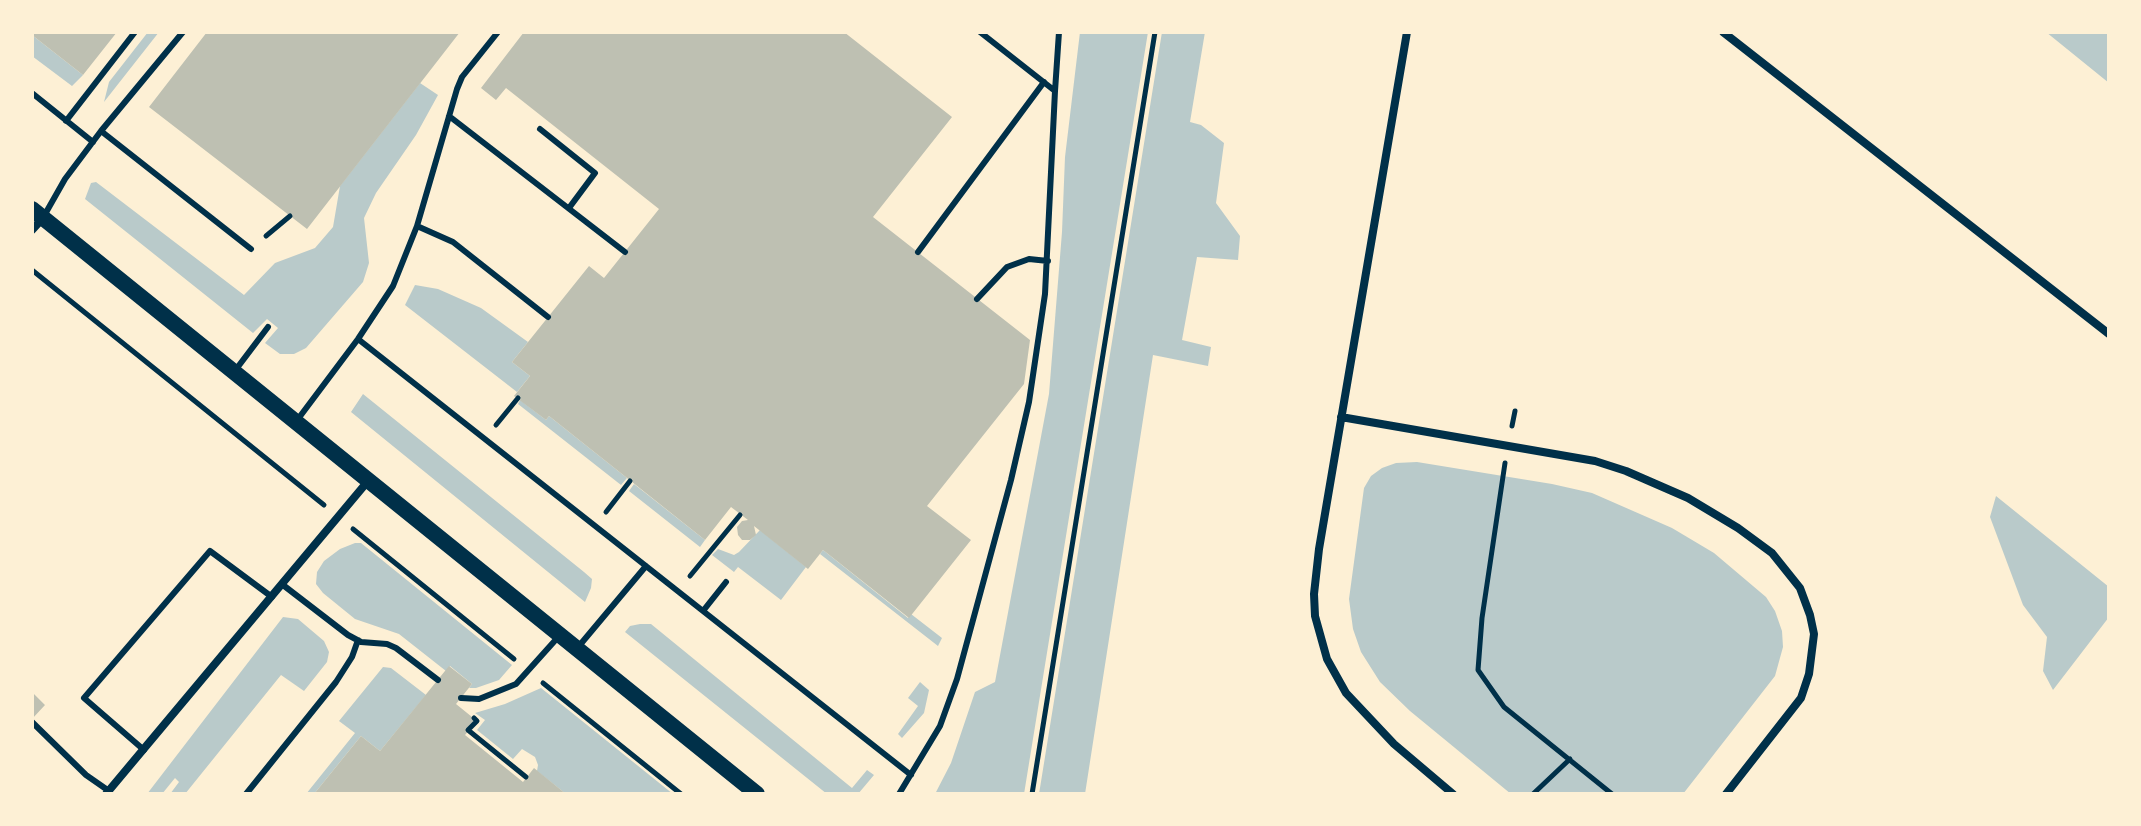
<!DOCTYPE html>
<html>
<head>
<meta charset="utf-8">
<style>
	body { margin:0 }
	#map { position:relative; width:2141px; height:826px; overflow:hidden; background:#fdf0d5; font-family:"DM Sans",sans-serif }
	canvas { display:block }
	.frame { position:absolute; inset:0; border:34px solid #fdf0d5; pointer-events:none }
</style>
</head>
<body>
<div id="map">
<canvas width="2141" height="826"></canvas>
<div class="frame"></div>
</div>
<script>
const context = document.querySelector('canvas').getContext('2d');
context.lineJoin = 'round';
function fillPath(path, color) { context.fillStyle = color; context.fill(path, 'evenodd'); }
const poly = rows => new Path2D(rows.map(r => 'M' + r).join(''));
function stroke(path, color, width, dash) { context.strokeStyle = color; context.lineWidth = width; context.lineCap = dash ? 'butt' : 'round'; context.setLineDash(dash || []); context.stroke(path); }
fillPath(poly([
	[148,32,159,32,104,102,109,82],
	[1080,32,1148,32,1024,794,935,794,951,763,975,692,995,682,1049,394,1062,232,1065,157],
	[1162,32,1205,32,1190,122,1201,125,1224,143,1216,203,1240,236,1238,260,1197,257,1182,340,1211,347,1208,366,1153,355,1085,794,1039,794],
	[2046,32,2109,32,2109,83],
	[32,35,83,75,72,86,32,56],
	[420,83,438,95,416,135,376,193,364,218,369,263,363,282,306,348,294,354,280,354,265,343,278,328,267,319,253,333,85,199,91,183,96,182,244,295,275,263,315,248,333,227,340,186],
	[415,285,438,289,481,308,528,342,512,362,530,376,517,392,405,305],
	[363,394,584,572,592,579,591,588,585,602,351,412],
	[520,400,546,420,549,416,627,478,621,485,518,404],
	[1417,462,1552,484,1592,493,1672,528,1714,553,1766,597,1775,611,1782,631,1783,647,1775,676,1683,794,1511,794,1410,711,1380,682,1361,652,1353,629,1349,599,1364,488,1371,476,1382,468,1396,463],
	[634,484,705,540,700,547,629,491],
	[1996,496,2109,587,2109,617,2053,690,2043,671,2047,637,2023,605,1990,517],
	[760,530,806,567,781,600,738,567,734,572,712,555,718,549,734,555,739,552],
	[355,543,361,543,512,665,499,680,476,688,469,688,472,684,450,666,446,671,399,634,355,619,323,593,316,584,317,572,324,561,340,549],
	[823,550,908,618,911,614,942,638,938,646,820,554],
	[283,617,298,619,324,641,329,652,327,662,304,691,281,675,185,794,170,794,179,782,175,778,162,794,147,794],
	[640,624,651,624,852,788,867,770,874,775,858,794,827,794,625,632,630,626],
	[383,667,391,668,426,695,380,751,361,736,314,794,306,794,355,733,339,721],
	[920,682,929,690,924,713,902,738,898,734,918,706,908,698],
	[541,688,673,794,566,794,537,771,538,765,535,757,522,749,513,759,477,730,485,720,475,713,505,704]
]), '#b9caca');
fillPath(poly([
	[32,32,117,32,83,75,32,35],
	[207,32,460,32,307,229,149,107],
	[524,32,844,32,952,117,873,217,1030,340,1024,384,927,506,971,540,909,618,823,550,808,569,754,526,756,535,750,540,742,540,738,535,737,527,742,521,748,520,731,507,705,540,549,416,546,420,514,396,530,376,512,362,589,266,604,278,659,209,506,88,496,100,481,88],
	[449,666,472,684,456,704,477,721,465,735,523,782,534,768,566,794,314,794,361,736,380,751],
	[32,692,45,705,32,719]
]), '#bec0b2');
stroke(poly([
	[266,236,290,216],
	[32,270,324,505],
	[496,425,518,398],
	[1512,426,1515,411],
	[1505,463,1482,618,1478,670,1504,707,1612,794],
	[606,512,630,481],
	[353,529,514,659],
	[690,576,740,515],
	[543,683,681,794],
	[474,718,477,721,468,730,526,777],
	[1032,794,1155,32],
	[1533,794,1570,759]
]), '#003049', 5);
stroke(poly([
	[1055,91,1059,32],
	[32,93,93,142],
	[449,116,625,252],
	[66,121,135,32],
	[540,129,595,173,569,208],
	[101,131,183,32],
	[44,216,65,179,101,131,251,249],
	[417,226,453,242,548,317],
	[918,252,1044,82],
	[977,299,1007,267,1029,259,1048,261],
	[358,339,911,775],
	[234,372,268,327],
	[298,419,358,339,393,286,417,226,457,89,462,77,498,32],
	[283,585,348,635,361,642,387,644,396,648,438,680],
	[703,611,726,582],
	[579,646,646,566],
	[461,698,479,699,516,684,560,635],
	[32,722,86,775,109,791],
	[144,750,84,698,210,551,272,597],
	[246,794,336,682,352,657,358,640],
	[899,794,940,726,957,679,1011,480,1029,402,1045,294,1055,91,980,32]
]), '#003049', 6);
stroke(poly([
	[1407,32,1319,549,1314,594,1315,616,1327,659,1346,693,1394,744,1453,794],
	[1723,32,2109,334],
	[32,230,43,218],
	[1341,417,1595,461,1626,471,1688,498,1738,528,1772,553,1800,588,1810,615,1814,634,1809,674,1801,698,1726,794],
	[106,794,368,481]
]), '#003049', 8);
stroke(poly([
	[32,209,757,794]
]), '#003049', 16);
</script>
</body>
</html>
